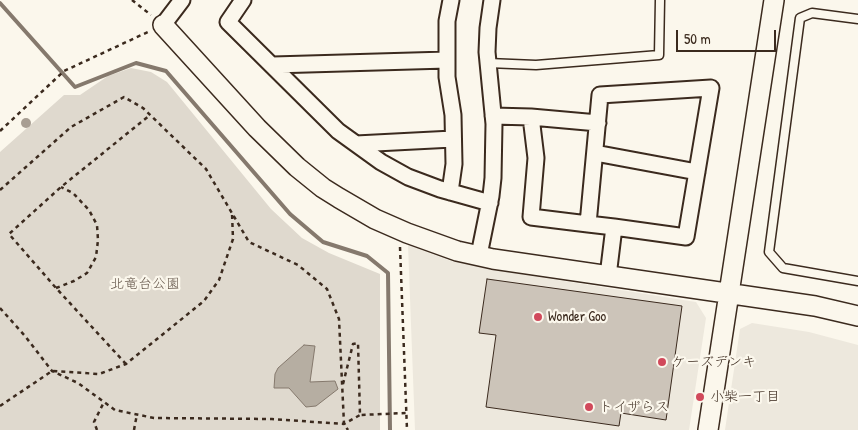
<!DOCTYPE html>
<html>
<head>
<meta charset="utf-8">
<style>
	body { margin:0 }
	#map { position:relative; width:858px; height:430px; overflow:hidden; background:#fbf7ec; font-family:"Patrick Hand",sans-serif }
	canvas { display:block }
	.scale { position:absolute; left:676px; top:30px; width:100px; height:22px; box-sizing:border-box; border:2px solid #3b2a1e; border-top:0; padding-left:6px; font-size:15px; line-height:18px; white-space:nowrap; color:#3b2a1e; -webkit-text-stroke:4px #fbf7ec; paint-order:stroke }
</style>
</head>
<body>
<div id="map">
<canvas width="858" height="430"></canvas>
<div class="scale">50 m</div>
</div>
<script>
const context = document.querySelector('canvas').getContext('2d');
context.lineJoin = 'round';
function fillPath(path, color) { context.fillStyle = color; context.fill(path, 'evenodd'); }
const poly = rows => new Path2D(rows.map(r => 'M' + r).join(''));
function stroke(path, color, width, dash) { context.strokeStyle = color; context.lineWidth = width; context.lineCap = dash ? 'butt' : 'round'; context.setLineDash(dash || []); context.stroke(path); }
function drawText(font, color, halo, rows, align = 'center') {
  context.font = font + ' "Patrick Hand","Klee One",sans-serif'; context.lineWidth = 4.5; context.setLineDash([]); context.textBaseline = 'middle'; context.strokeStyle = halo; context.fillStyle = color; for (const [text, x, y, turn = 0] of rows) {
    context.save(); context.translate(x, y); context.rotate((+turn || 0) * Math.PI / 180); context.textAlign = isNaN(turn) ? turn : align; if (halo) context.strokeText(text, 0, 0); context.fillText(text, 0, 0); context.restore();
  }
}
fillPath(poly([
	[408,245,448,260,488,269,696,302,706,318,689,430,415,430],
	[752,323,809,332,858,345,858,430,725,430,740,329]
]), '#ede8dd');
fillPath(poly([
	[131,68,151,72,167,82,271,209,302,238,329,253,380,274,380,430,0,430,0,152,64,95,80,95,108,76]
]), '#dfd9ce');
const water = poly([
	[304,345,315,346,310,382,335,381,338,389,316,406,306,407,289,388,274,388,275,374,278,368,304,345]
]);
fillPath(water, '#b6aea2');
stroke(water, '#85796d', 1);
stroke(poly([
	[0,3,75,87,136,63,166,71,290,214,323,242,367,256,388,273,390,430]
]), '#85796d', 4);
const building = poly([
	[487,279,682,306,666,420,621,413,619,426,486,407,496,335,479,333,487,279]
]);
fillPath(building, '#ccc4b9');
stroke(building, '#3b2a1e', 1);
const service = poly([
	[858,19,812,13,800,18,769,252,783,268,858,281],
	[488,63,536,65,659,55,660,0]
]);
const minor = poly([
	[243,0,228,22,338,131,381,162,408,177,440,189,490,203],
	[163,25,182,0],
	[273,65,447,60],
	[493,116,531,117],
	[356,144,453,139],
	[595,153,697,172],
	[450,192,454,164,453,115,447,77,447,21,451,0],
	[588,224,531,217,536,158,531,117,598,123],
	[479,255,491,196,493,178,494,124,487,52,488,28,492,0],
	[608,276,614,227,686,237,711,88,600,95,588,224,614,227]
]);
const tertiary = poly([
	[163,25,257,128,297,167,323,188,339,198,375,219,407,233,457,251,493,259,815,306,858,316],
	[708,430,774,0]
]);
stroke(service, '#3b2a1e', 11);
stroke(minor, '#3b2a1e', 19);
stroke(tertiary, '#3b2a1e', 22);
stroke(poly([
	[132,0,151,15],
	[0,131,64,71,150,31],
	[0,190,71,127,124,97,143,108,206,169,249,242,298,265,327,289,339,319,344,424,348,430],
	[400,247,407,430],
	[56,288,74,281,87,273,96,257,98,240,97,225,89,210,73,193,61,187],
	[0,308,25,336,52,371,78,383,115,410,154,418,272,419,344,424,360,415],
	[126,364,56,288,9,234,61,187,150,115],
	[343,384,353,344,358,343,360,415,406,413],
	[0,406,52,371,99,374,126,364,204,301,219,280,233,239,232,213],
	[97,430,94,422,104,402],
	[134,430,137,414]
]), '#3b2a1e', 2.5, [4, 4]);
stroke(service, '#fbf7ec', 8);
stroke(minor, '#fbf7ec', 15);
stroke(tertiary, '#fbf7ec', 19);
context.fillStyle = '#a89e93';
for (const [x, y] of [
	[26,123]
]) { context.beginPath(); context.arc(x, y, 5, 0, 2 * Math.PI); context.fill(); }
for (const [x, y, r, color] of [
	[538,317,5,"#d1495b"],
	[662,362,5,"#d1495b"],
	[700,397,5,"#d1495b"],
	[589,407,5,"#d1495b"]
]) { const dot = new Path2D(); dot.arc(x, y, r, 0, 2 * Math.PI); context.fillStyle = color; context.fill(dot); stroke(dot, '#fbf7ec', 2); }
drawText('14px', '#64564a', '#fbf7ec', [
	["北竜台公園",145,284]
]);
drawText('14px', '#3b2a1e', '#fbf7ec', [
	["Wonder Goo",548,317],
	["ケーズデンキ",672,362],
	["小柴一丁目",710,397],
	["トイザらス",599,407]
], 'left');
</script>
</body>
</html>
